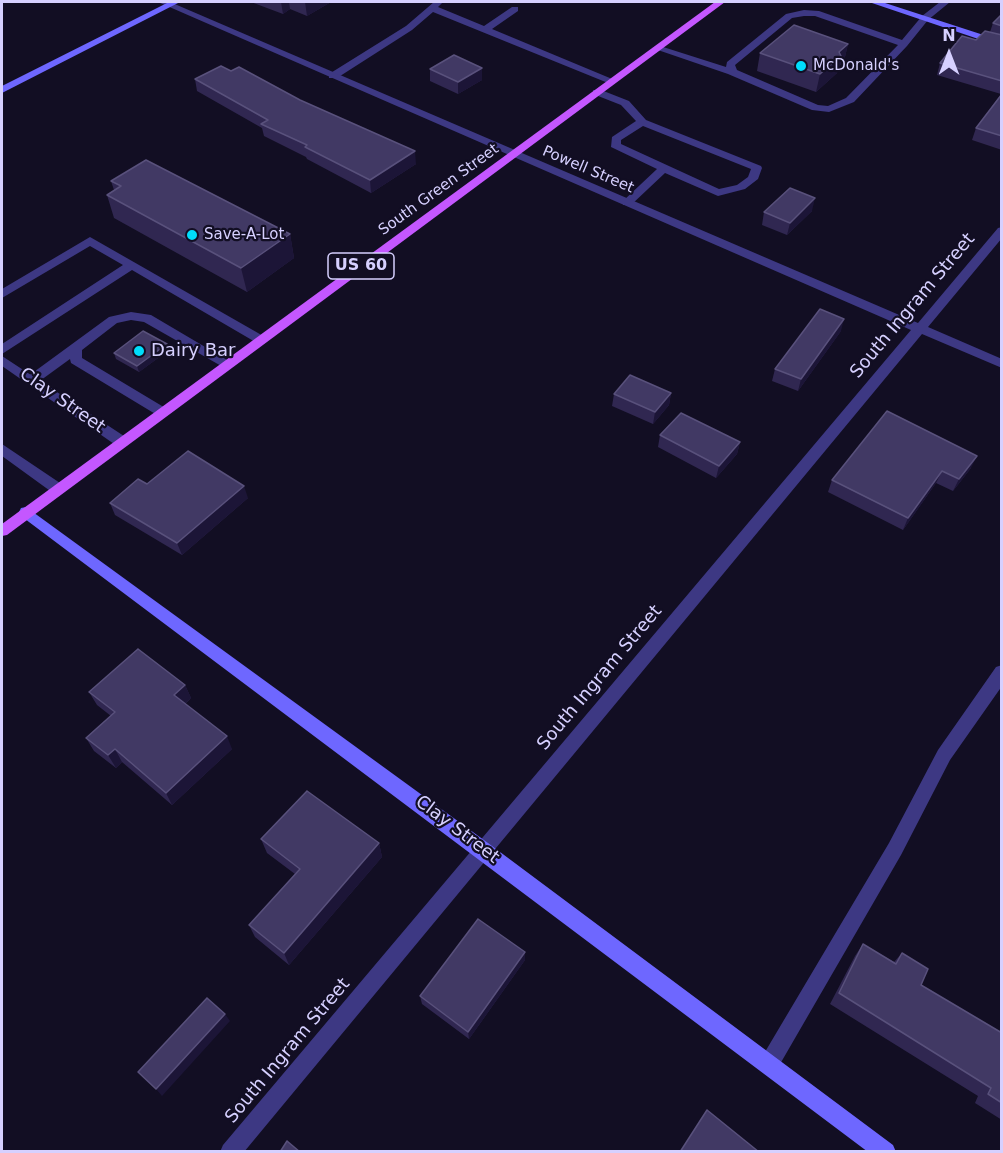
<!DOCTYPE html>
<html>
<head>
<meta charset="utf-8">
<style>
	body { margin:0 }
	#map { position:relative; width:1003px; height:1153px; overflow:hidden; background:#120e23; font-family:"DejaVu Sans",sans-serif }
	canvas { display:block }
	.frame { position:absolute; inset:0; border:3px solid #d6d0ff; pointer-events:none }
	.north { position:absolute; left:919px; top:24px; width:60px; height:60px; -webkit-text-stroke:4px #120e23; paint-order:stroke; rotate:0deg; font-size:16px; font-weight:700; line-height:24px; text-align:center; color:#d6d0ff }
	.north::after { content:''; display:block; margin:auto; width:21px; height:27px; background:#d6d0ff; clip-path:polygon(50% 0,100% 100%,50% 72%,0 100%) }
</style>
</head>
<body>
<div id="map">
<canvas width="1003" height="1153"></canvas>
<div class="frame"></div>
<div class="north">N</div>
</div>
<script>
const context = document.querySelector('canvas').getContext('2d');
context.lineJoin = 'round';
const poly = rows => new Path2D(rows.map(r => 'M' + r).join(''));
function fillPath(path, color) { context.fillStyle = color; context.fill(path, 'evenodd'); }
function stroke(path, color, width, dash) { context.strokeStyle = color; context.lineWidth = width; context.lineCap = dash ? 'butt' : 'round'; context.setLineDash(dash || []); context.stroke(path); }
function drawText(font, color, halo, rows, align = 'center') {
  context.font = font + ' "DejaVu Sans",sans-serif'; context.lineWidth = 4.5; context.setLineDash([]); context.textBaseline = 'middle'; context.strokeStyle = halo; context.fillStyle = color; for (const [text, x, y, turn = 0] of rows) {
    context.save(); context.translate(x, y); context.rotate((+turn || 0) * Math.PI / 180); context.textAlign = isNaN(turn) ? turn : align; if (halo) context.strokeText(text, 0, 0); context.fillText(text, 0, 0); context.restore();
  }
}
fillPath(poly([
	[434,2,443,2,438,7,484,26,512,7,518,7,518,11,492,29,617,81,608,83,433,12,412,30,337,78,329,78,329,74,406,26,434,2],
	[940,2,950,2,928,20,907,46,854,102,829,112,812,110,728,74,652,48,660,46,726,67,727,62,786,14,804,10,819,11,902,40,922,16,940,2],
	[804,16,815,16,898,45,846,98,828,106,818,105,737,70,735,65,792,18,804,16],
	[593,90,601,90,629,101,646,120,761,166,762,168,758,179,745,189,718,196,665,173,631,205,623,205,623,201,657,169,611,147,612,137,636,121,621,105,593,94,593,90],
	[643,126,751,169,748,177,737,185,719,189,621,144,621,140,643,126],
	[90,237,265,337,267,340,265,343,257,343,132,270,2,354,2,344,123,265,90,246,2,298,2,289,90,237],
	[131,312,151,315,234,364,228,368,223,367,144,322,131,320,117,323,82,350,82,358,167,409,169,412,167,415,157,415,71,363,70,359,37,383,27,383,25,380,27,377,109,317,131,312],
	[2,444,63,485,65,489,63,493,53,493,2,456,2,444],
	[1002,665,1002,686,950,760,901,855,776,1071,769,1074,762,1071,759,1064,762,1057,889,843,938,750,996,667,1002,665]
]), '#3d3883');
fillPath(poly([
	[158,2,170,2,918,323,998,228,1002,227,1002,238,928,327,1002,359,1002,368,922,334,244,1152,220,1152,223,1145,911,330,158,2],
	[2,356,127,438,129,442,127,446,117,446,2,366,2,356]
]), '#3d3883');
fillPath(poly([
	[169,2,180,2,2,93,2,86,169,2],
	[869,2,882,2,1002,41,1002,47,869,2],
	[26,507,488,843,893,1145,896,1152,868,1152,21,516,19,512,21,508,26,507]
]), '#6e67ff');
fillPath(poly([
	[715,2,725,2,7,535,2,536,2,524,715,2]
]), '#c457ff');
fillPath(poly([
	[251,2,331,2,307,16,290,9,283,14],
	[1002,14,1002,150,972,140,976,128,1001,94,937,75,940,63,990,32,993,23],
	[848,44,844,61,839,66,837,73,816,92,757,71,760,53],
	[482,68,482,80,458,94,430,81,430,69],
	[231,71,416,164,371,193,307,159,306,157,264,136,262,128,197,91,195,79],
	[111,181,290,234,294,258,247,292,114,218,107,195,114,190],
	[812,211,787,235,762,225,764,212],
	[841,331,798,391,772,381,775,369],
	[167,344,169,350,139,372,116,359,114,353],
	[671,393,669,405,653,424,612,406,614,394],
	[660,435,740,442,737,454,716,478,658,447],
	[971,468,953,491,936,483,903,530,828,492,832,480],
	[147,484,248,498,182,555,115,515,110,503],
	[185,685,191,698,185,704,232,749,172,805,122,762,116,768,94,751,86,738,111,716,97,705,89,692],
	[261,839,379,843,382,857,289,965,255,937,249,925,295,874,267,853],
	[863,944,894,962,902,953,921,985,1002,1033,1002,1120,975,1103,978,1096,830,1004,855,956],
	[525,952,525,960,469,1039,422,1004,420,996]
]), '#302751');
fillPath(poly([
	[281,2,289,2,290,9,283,14],
	[305,2,331,2,307,16],
	[848,44,844,61,839,66,837,73,816,92,820,74,839,52],
	[482,68,482,80,458,94,458,82],
	[415,151,416,164,371,193,370,180],
	[815,198,812,211,787,235,790,223],
	[290,234,294,258,247,292,241,268],
	[844,319,841,331,798,391,801,379],
	[167,344,169,350,139,372,137,366],
	[671,393,669,405,653,424,655,412],
	[740,442,737,454,716,478,719,466],
	[977,456,971,468,953,491,959,479],
	[942,471,936,483,903,530,908,518],
	[244,486,248,498,182,555,177,543],
	[185,685,191,698,180,708,174,695],
	[227,736,232,749,172,805,166,793],
	[115,749,122,762,116,768,108,755],
	[379,843,382,857,289,965,284,953],
	[525,952,525,960,469,1039,468,1032],
	[225,1014,230,1021,162,1096,156,1089]
]), '#1c1537');
const building = poly([
	[1002,14,1002,26,993,23,1002,14],
	[794,25,848,44,839,52,841,56,820,74,760,53,794,25],
	[985,31,1002,35,1002,81,940,63,962,36,976,40,985,31],
	[454,55,482,68,458,82,430,69,454,55],
	[221,66,231,71,239,67,300,100,415,151,370,180,305,147,307,145,261,124,268,120,195,79,221,66],
	[1002,94,1002,136,976,128,1002,94],
	[146,160,290,234,241,268,107,195,121,186,111,181,146,160],
	[790,188,815,198,790,223,764,212,790,188],
	[820,309,844,319,801,379,775,369,820,309],
	[143,331,167,344,137,366,114,353,143,331],
	[630,375,671,393,655,412,614,394,630,375],
	[887,411,977,456,959,479,942,471,908,518,832,480,887,411],
	[681,413,740,442,719,466,660,435,681,413],
	[188,451,244,486,177,543,110,503,138,479,147,484,188,451],
	[138,649,185,685,174,695,227,736,166,793,115,749,108,755,86,738,115,712,89,692,138,649],
	[307,791,379,843,284,953,249,925,300,869,261,839,307,791],
	[478,919,525,952,468,1032,420,996,478,919],
	[863,944,896,964,902,953,928,969,921,985,1002,1033,1002,1103,988,1094,991,1088,839,993,863,944],
	[207,998,225,1014,156,1089,138,1072,207,998],
	[707,1110,759,1152,680,1152,707,1110],
	[287,1141,300,1152,280,1152,287,1141]
]);
fillPath(building, '#413964');
stroke(building, '#59517c', 1.5);
for (const [x, y, r, color] of [
	[801,66,6,"#00ddfb"],
	[192,235,6,"#00ddfb"],
	[139,351,6,"#00ddfb"]
]) { const dot = new Path2D(); dot.arc(x, y, r, 0, 2 * Math.PI); context.fillStyle = color; context.fill(dot); stroke(dot, '#120e23', 2); }
drawText('15px', '#d6d0ff', '#120e23', [
	["McDonald's",813,66],
	["Save-A-Lot",204,235]
], 'left');
drawText('15px', '#d6d0ff', '#120e23', [
	["Powell Street",588,170,23],
	["South Green Street",439,190,-36]
]);
for (const [x, y, w] of [
	[361,266,66]
]) { const box = new Path2D(); box.roundRect(x - w / 2, y - 13, w, 26, 4.5); context.fillStyle = '#120e23'; context.fill(box); stroke(box, '#d6d0ff', 1.5); }
drawText('bold 16px', '#d6d0ff', null, [
	["US 60",361,266]
]);
drawText('18px', '#d6d0ff', '#120e23', [
	["South Ingram Street",913,306,-50],
	["Clay Street",62,401,35],
	["South Ingram Street",600,678,-50],
	["Clay Street",457,830,37],
	["South Ingram Street",288,1051,-50]
]);
drawText('18px', '#d6d0ff', '#120e23', [
	["Dairy Bar",151,351]
], 'left');
</script>
</body>
</html>
